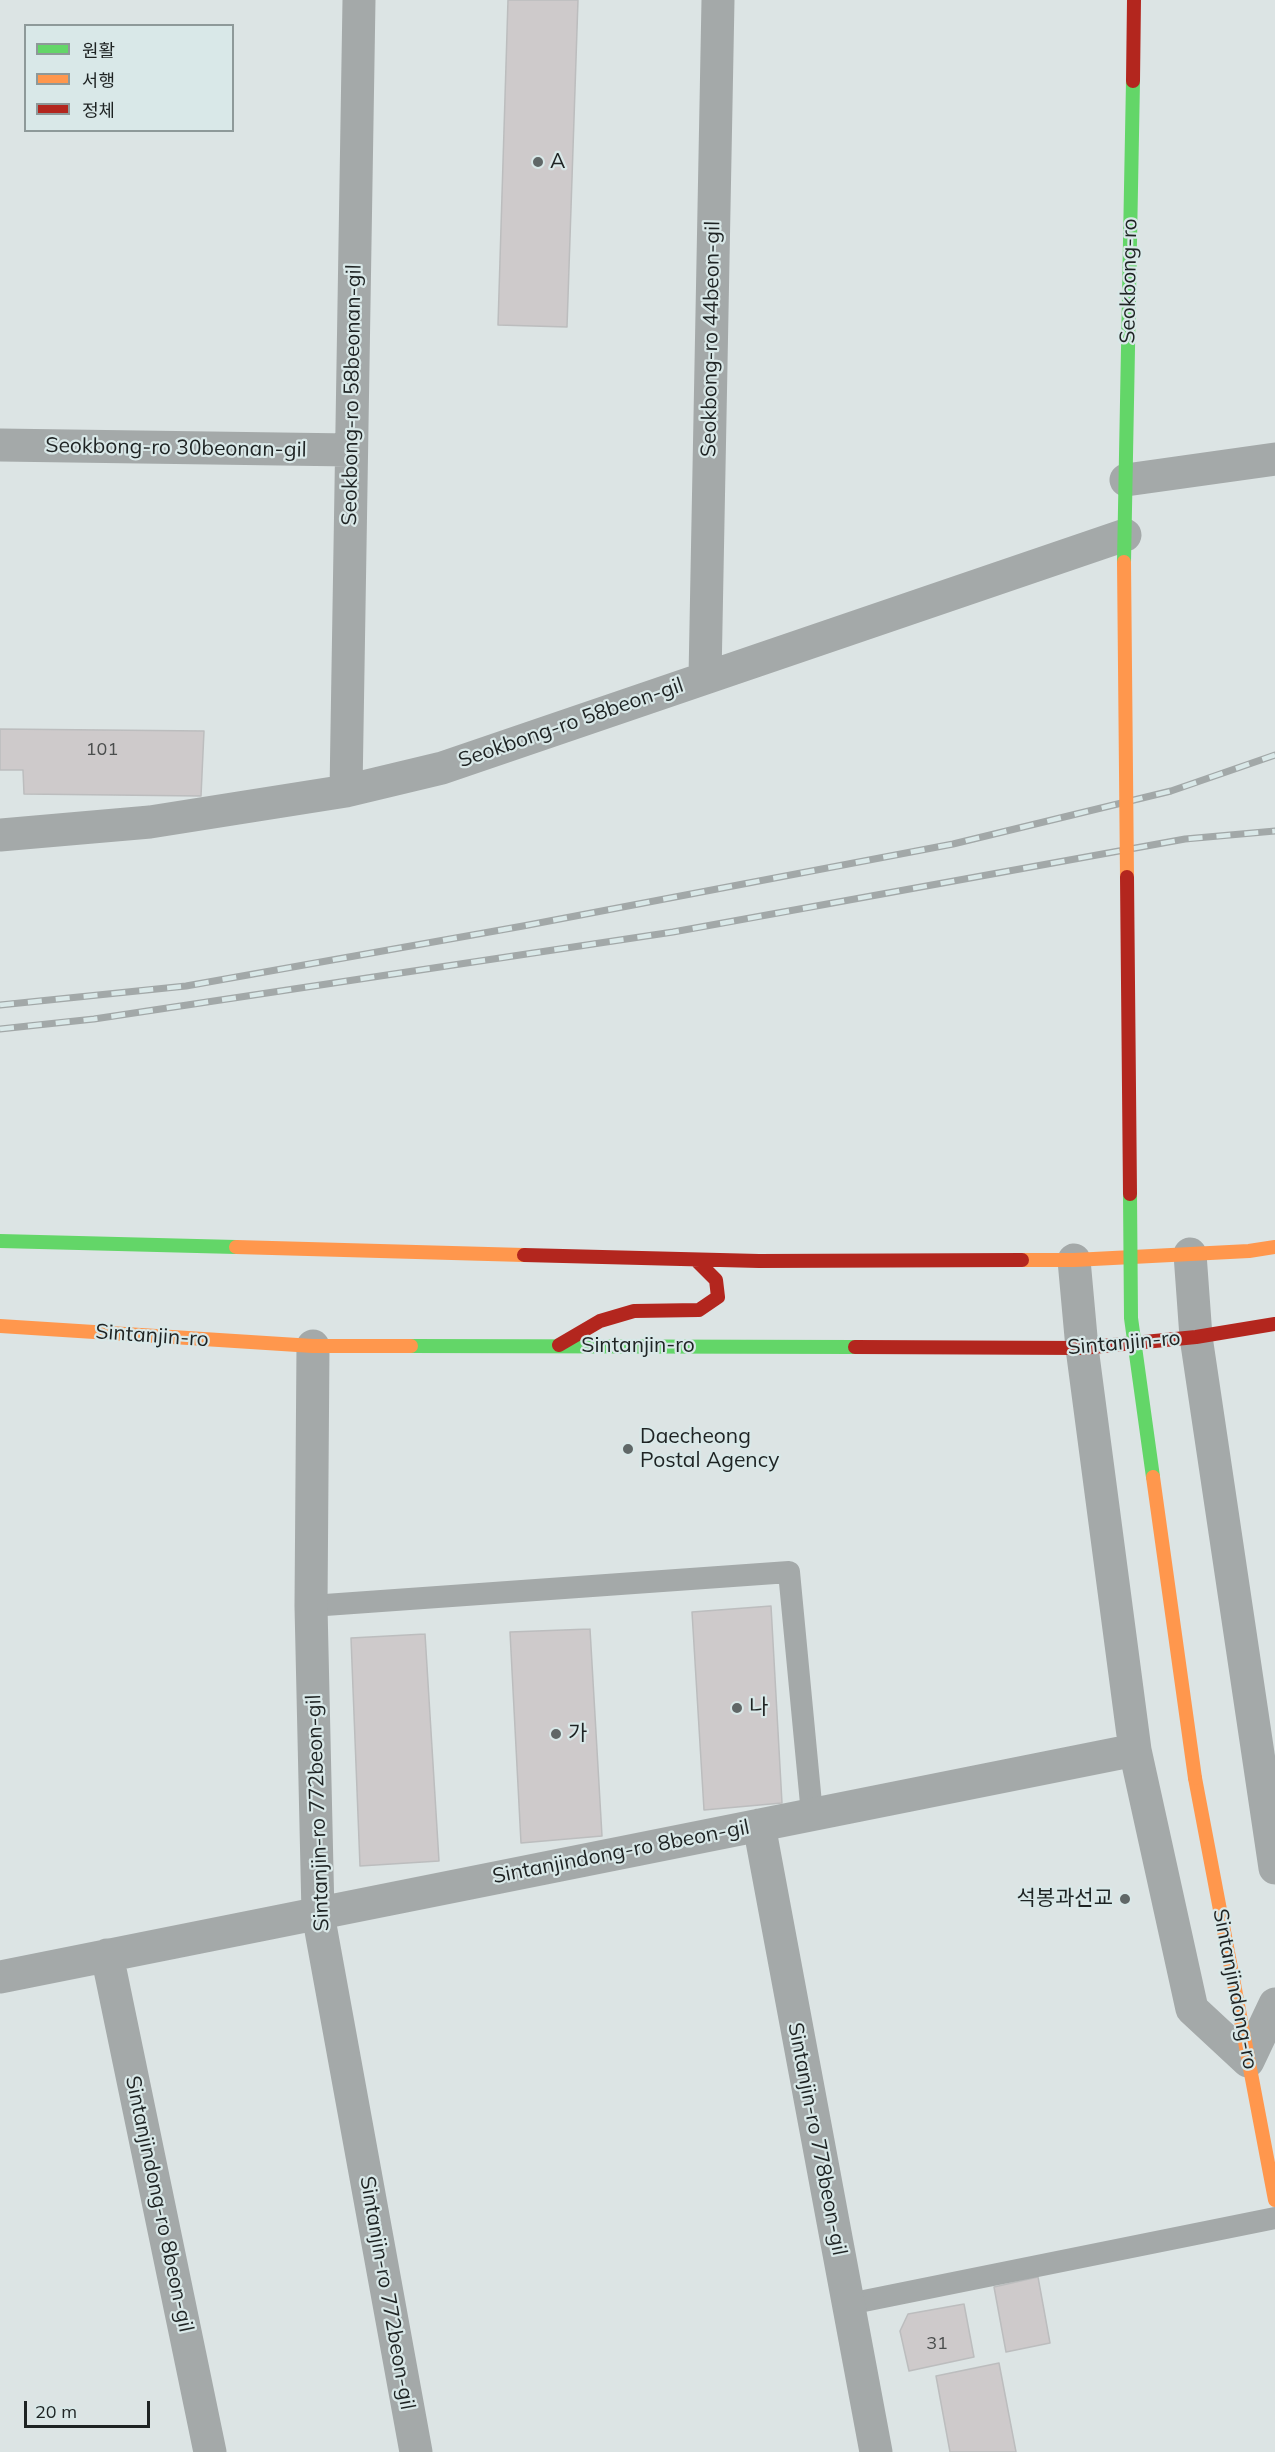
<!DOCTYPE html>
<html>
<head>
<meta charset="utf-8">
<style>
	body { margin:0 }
	#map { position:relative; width:1275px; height:2452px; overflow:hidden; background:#dce4e4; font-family:Mulish,"Noto Sans KR",sans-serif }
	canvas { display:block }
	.legend { position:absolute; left:24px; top:24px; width:210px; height:108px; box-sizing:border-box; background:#d9e8e8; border:2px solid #8e9999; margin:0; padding:8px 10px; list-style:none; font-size:18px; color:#1e2323 }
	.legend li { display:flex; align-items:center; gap:12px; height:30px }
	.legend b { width:30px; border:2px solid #8e9999 }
	.scale { position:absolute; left:24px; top:2401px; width:126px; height:27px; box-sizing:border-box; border:3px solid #1e2323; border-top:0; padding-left:8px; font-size:18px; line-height:21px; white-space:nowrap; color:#1e2323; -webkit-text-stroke:4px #d9e8e8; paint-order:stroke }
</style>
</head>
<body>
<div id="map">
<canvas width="1275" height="2452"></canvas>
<ul class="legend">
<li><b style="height:8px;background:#63d668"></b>원활</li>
<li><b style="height:8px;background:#ff974d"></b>서행</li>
<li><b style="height:8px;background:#b3261e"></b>정체</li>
</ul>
<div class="scale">20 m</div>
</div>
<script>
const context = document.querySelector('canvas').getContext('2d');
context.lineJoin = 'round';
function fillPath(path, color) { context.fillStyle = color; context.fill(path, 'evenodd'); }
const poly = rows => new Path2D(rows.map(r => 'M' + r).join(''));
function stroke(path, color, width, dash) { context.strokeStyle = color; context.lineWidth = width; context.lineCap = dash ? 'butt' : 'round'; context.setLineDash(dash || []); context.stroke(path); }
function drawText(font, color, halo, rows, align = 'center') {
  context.font = font + ' Mulish,"Noto Sans KR",sans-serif'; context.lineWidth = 4.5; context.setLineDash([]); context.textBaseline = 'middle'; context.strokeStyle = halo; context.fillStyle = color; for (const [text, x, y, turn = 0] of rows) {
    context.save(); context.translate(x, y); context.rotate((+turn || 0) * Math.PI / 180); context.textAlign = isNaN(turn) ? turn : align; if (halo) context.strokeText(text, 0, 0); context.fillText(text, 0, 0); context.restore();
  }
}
const building = poly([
	[508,0,578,0,567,327,498,325,508,0],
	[0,729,204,731,201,796,24,794,23,770,0,770,0,729],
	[771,1606,782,1803,704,1810,692,1612,771,1606],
	[590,1629,602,1836,521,1843,510,1632,590,1629],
	[425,1634,439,1861,360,1866,351,1638,425,1634],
	[1038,2277,1050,2343,1006,2352,994,2287,1038,2277],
	[964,2304,974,2357,909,2371,900,2331,908,2314,964,2304],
	[999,2363,1016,2452,950,2452,936,2376,999,2363]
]);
fillPath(building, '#cecacb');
stroke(building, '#bcbdbe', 1.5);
stroke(poly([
	[311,1606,789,1572,812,1814],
	[849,2304,1275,2218]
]), '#a4a9a9', 22);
stroke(poly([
	[0,445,351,450],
	[1126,480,1275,459],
	[705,677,718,0],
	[346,791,359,0],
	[0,835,150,822,346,791,442,768,1125,535],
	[1190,1254,1196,1337,1275,1868],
	[1074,1260,1082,1348,1135,1750,1192,2009,1248,2061,1275,2004],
	[313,1346,311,1606,318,1914,416,2452],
	[759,1825,876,2452],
	[107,1955,210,2452],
	[0,1977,1135,1750]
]), '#a4a9a9', 33);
stroke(poly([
	[1124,562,1133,81],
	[0,1241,236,1247],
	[411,1346,855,1347]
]), '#63d668', 14);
stroke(poly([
	[236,1247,524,1255],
	[1022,1260,1074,1260,1249,1251,1275,1247],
	[0,1326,313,1346,411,1346],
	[1195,1778,1275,2200]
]), '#ff974d', 14);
stroke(poly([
	[1133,81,1134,0],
	[524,1255,759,1261,1022,1260],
	[559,1345,600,1321,634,1311,699,1310,718,1297,716,1280,696,1260],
	[855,1347,1082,1348,1196,1337,1275,1324]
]), '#b3261e', 14);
const rail = poly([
	[0,1005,186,986,523,926,953,844,1171,791,1275,755],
	[0,1029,94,1019,673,932,1185,839,1275,831]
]);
stroke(rail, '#a2a8a8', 7);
stroke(rail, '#d9e8e8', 4.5, [14]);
stroke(poly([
	[1130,1194,1131,1318,1153,1477]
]), '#63d668', 14);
stroke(poly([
	[1124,562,1127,877],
	[1153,1477,1195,1778]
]), '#ff974d', 14);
stroke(poly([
	[1127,877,1130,1194]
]), '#b3261e', 14);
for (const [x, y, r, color] of [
	[538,162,6,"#606767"],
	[628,1449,6,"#606767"],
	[737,1708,6,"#606767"],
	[556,1734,6,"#606767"],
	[1125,1899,6,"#606767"]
]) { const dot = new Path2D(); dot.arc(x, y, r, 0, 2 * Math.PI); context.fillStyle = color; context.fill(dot); stroke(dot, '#d9e8e8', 2); }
drawText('18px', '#4a4d4d', null, [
	["101",102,750],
	["31",937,2344]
]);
drawText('21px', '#1e2323', '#d9e8e8', [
	["A",550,162],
	["Daecheong",640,1437],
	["Postal Agency",640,1461],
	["나",749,1708],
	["가",568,1734],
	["석봉과선교",1113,1899,"right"]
], 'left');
drawText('21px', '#1e2323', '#d9e8e8', [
	["Seokbong-ro",1129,281,-89],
	["Seokbong-ro 44beon-gil",711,339,-89],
	["Seokbong-ro 58beonan-gil",352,395,-89],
	["Seokbong-ro 30beonan-gil",176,448,1],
	["Seokbong-ro 58beon-gil",571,723,-19],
	["Sintanjin-ro",152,1336,4],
	["Sintanjin-ro",1124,1343,-5],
	["Sintanjin-ro",638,1346],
	["Sintanjin-ro 772beon-gil",318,1813,-92],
	["Sintanjindong-ro 8beon-gil",621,1852,-11],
	["Sintanjindong-ro",1235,1989,79],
	["Sintanjin-ro 778beon-gil",817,2139,79],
	["Sintanjindong-ro 8beon-gil",159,2204,78],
	["Sintanjin-ro 772beon-gil",387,2293,80]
]);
</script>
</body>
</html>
